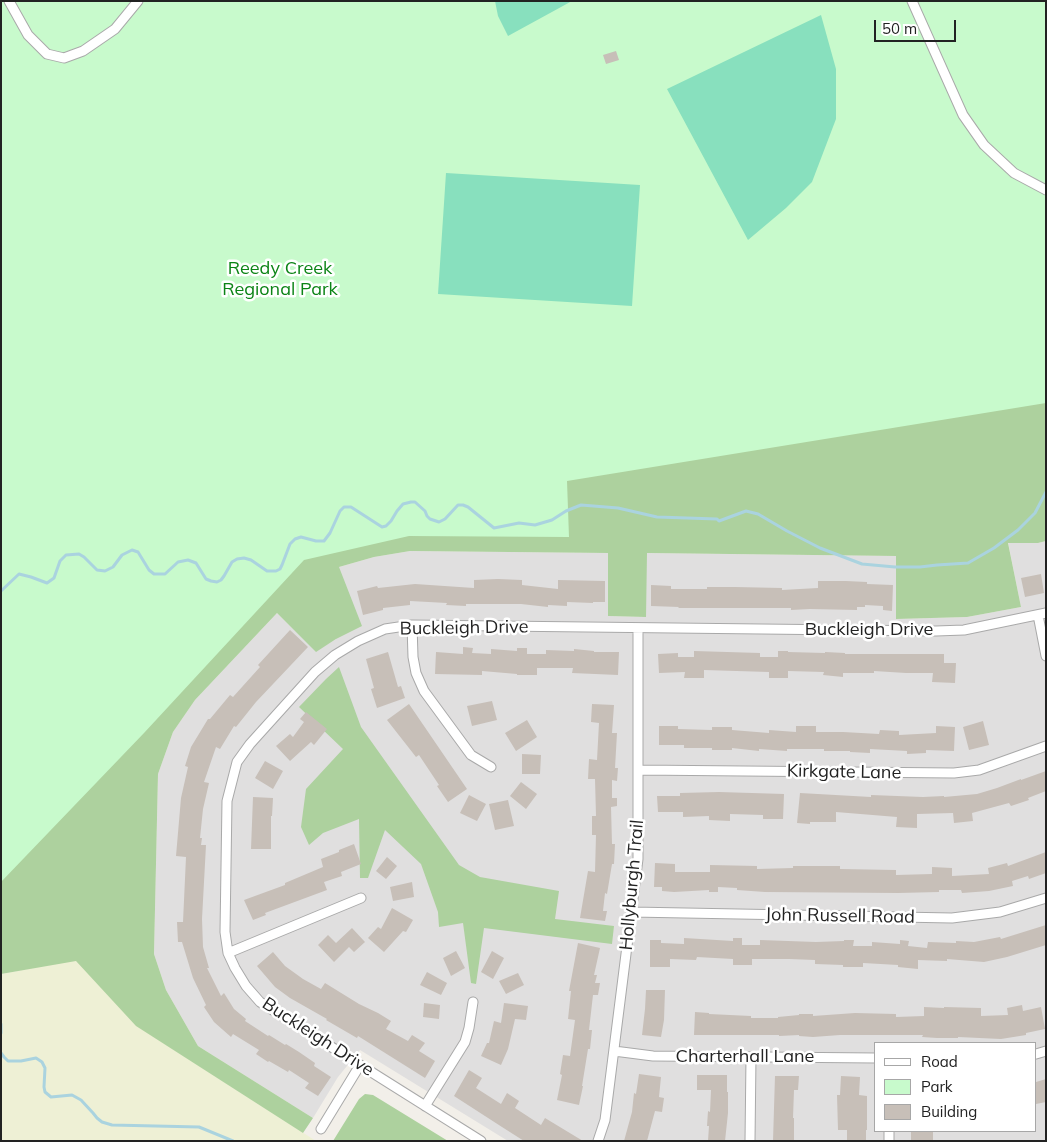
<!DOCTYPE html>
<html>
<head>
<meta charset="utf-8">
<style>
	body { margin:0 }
	#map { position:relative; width:1047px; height:1142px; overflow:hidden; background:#f2efe9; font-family:Mulish,sans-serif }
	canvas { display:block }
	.frame { position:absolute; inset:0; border:2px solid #222; pointer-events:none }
	.legend { position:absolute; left:874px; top:1042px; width:162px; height:90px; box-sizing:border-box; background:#fff; border:1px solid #a7a7a7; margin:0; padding:6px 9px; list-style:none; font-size:15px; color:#222 }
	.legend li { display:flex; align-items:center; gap:10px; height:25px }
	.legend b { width:25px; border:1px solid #a7a7a7 }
	.scale { position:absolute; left:874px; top:20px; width:82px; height:22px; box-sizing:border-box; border:2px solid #222; border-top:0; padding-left:6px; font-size:15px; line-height:18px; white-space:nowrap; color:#222; -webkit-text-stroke:4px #fff; paint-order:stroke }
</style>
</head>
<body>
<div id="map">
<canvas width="1047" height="1142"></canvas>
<div class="frame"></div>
<ul class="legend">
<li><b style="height:6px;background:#fff"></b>Road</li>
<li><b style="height:14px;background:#c8facc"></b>Park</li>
<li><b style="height:14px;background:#c7bfb8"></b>Building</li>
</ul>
<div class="scale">50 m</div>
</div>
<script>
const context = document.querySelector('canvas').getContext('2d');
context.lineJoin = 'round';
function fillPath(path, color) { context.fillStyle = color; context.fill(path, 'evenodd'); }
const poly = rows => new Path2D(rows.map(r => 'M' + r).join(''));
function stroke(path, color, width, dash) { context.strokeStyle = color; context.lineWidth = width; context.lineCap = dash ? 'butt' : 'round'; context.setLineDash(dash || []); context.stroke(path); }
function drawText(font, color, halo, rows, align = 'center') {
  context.font = font + ' Mulish,sans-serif'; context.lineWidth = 5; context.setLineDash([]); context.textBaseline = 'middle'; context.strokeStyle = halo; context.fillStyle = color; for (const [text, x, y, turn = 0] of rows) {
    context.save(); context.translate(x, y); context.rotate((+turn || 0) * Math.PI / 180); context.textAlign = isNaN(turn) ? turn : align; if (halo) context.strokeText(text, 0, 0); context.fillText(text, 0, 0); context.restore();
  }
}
fillPath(poly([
	[1046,541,1046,1141,508,1141,360,1050,338,1077,313,1118,198,1046,166,990,154,954,158,774,173,732,195,700,277,613,316,651,336,639,339,567,374,557,410,551,609,553,608,616,646,617,646,553,897,556,896,619,967,617,1021,607,1008,542,1038,543],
	[876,1043,1036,1043,1036,1131,876,1131]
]), '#e0dfdf');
fillPath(poly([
	[76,960,137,1026,316,1141,1,1141,1,974]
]), '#eef0d5');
fillPath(poly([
	[1,12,1046,244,1046,541,1038,543,1008,543,1021,607,967,617,896,619,896,556,647,553,646,617,608,616,608,553,410,551,374,557,339,567,362,626,336,639,316,652,277,613,195,700,173,732,158,774,154,954,166,990,198,1046,313,1118,303,1133,136,1026,76,961,1,974],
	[339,667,361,727,459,865,480,877,559,891,555,919,614,926,612,944,484,928,476,984,471,983,463,923,439,927,438,912,421,864,385,830,368,878,360,878,359,819,323,833,309,845,301,827,306,789,343,749,299,707,326,679],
	[365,1094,373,1095,448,1141,333,1141,359,1099]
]), '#add19e');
fillPath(poly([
	[1,1,1046,1,1046,403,567,481,569,537,409,536,304,560,144,733,1,882]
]), '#c8facc');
fillPath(poly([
	[495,1,572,1,508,36,498,16],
	[821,15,836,69,836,119,812,182,786,208,748,240,667,89],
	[446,173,640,185,632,306,438,294]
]), '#88e0be');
stroke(poly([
	[1,591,19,574,31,577,47,583,54,578,60,561,66,555,79,554,84,557,97,570,105,571,113,567,122,555,132,550,138,552,149,570,154,574,165,574,178,562,188,560,196,563,206,579,211,581,217,582,221,580,224,576,232,562,237,559,244,558,251,560,267,571,276,571,280,569,282,565,290,544,295,539,301,537,316,541,324,541,330,533,340,511,344,507,351,507,382,527,386,526,391,521,397,511,403,504,411,502,415,502,425,511,427,516,430,519,439,522,445,519,458,505,463,505,468,507,494,528,519,523,535,525,552,520,566,511,581,505,618,508,657,517,717,519,719,521,746,511,758,514,787,531,820,548,862,564,895,567,920,567,937,565,968,563,994,548,1018,530,1035,513,1046,492],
	[1,1024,1,1033],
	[1,1053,4,1057,8,1061,21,1061,36,1058,42,1062,45,1068,44,1087,45,1092,51,1097,72,1095,81,1100,93,1113,97,1118,102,1122,112,1125,199,1127,233,1141]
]), '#aad3df', 3);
fillPath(poly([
	[616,51,619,60,606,64,603,55],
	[1041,574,1044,593,1025,597,1021,578],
	[498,579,522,580,522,585,558,589,558,580,605,581,605,602,593,602,593,603,567,602,567,606,548,605,548,607,521,604,466,604,466,606,446,605,447,603,410,601,410,605,383,608,383,610,363,615,357,591,377,586,378,588,415,584,474,588,474,580],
	[818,581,846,581,867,582,867,584,893,585,892,611,883,610,883,606,865,605,865,607,857,607,857,610,810,609,791,610,791,608,678,608,679,607,651,606,651,585,671,586,671,589,707,589,707,587,735,587,782,588,782,590,818,588],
	[290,630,308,647,256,702,236,727,234,726,220,749,216,747,204,782,209,783,203,809,200,838,202,838,201,845,206,845,202,919,203,947,209,968,207,968,221,996,224,993,234,1009,246,1019,245,1021,268,1036,269,1035,285,1045,286,1044,299,1052,315,1063,314,1066,331,1077,318,1096,305,1088,309,1083,289,1070,288,1072,269,1061,268,1062,256,1054,259,1050,233,1034,231,1037,214,1022,204,1007,206,1005,193,978,182,942,178,942,177,922,183,922,186,857,176,856,181,798,188,767,185,766,191,747,208,719,210,719,230,695,233,697,260,667,258,665],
	[463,647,473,648,472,653,491,654,491,649,517,651,517,648,527,648,527,654,546,654,546,650,574,651,574,649,594,651,594,652,619,652,618,675,572,673,573,668,537,668,537,675,517,675,517,674,482,671,482,675,435,674,436,652,463,654],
	[694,651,760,653,760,657,778,657,778,651,788,651,788,652,825,653,825,652,845,653,845,654,944,654,944,663,956,663,955,683,932,682,933,673,906,673,874,671,874,673,843,673,843,677,823,675,824,672,788,671,788,678,769,678,769,672,704,670,704,678,684,678,685,672,659,673,658,654,678,653,678,657,694,657],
	[388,652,398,687,401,686,405,698,377,708,371,689,374,688,366,659],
	[492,701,497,720,472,726,467,706],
	[409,704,467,789,448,802,437,786,439,785,419,755,416,757,387,720],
	[592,704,614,705,612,733,617,733,615,768,618,768,617,781,612,780,612,798,617,798,617,806,611,807,612,844,615,844,614,864,612,864,607,894,605,893,603,911,607,911,605,921,580,918,588,871,595,872,596,835,592,835,592,816,596,816,595,779,588,779,589,759,597,760,599,723,591,722],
	[306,712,327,729,314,745,311,742,290,761,276,746,290,734,293,737,304,722,300,719],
	[527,720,537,737,516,751,505,733],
	[983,721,989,745,969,750,963,727],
	[659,726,678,726,678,729,712,730,712,727,732,727,732,730,769,733,769,730,796,732,796,726,816,726,816,732,843,732,879,734,880,730,899,731,899,735,936,733,936,726,955,727,954,751,926,750,926,753,907,754,907,751,870,749,870,753,850,752,850,751,824,751,824,749,787,749,787,751,759,749,759,751,732,748,732,750,712,750,712,748,684,748,684,745,659,745],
	[522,754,541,755,540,774,522,774],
	[265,761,283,771,273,789,255,778],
	[1046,771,1046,791,1028,798,1029,800,1011,806,1009,803,972,813,973,821,954,823,953,813,917,814,917,828,896,827,897,817,836,812,836,822,810,822,810,824,797,823,800,793,871,797,871,795,923,797,944,796,944,797,977,794,997,788,1021,779,1021,780],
	[521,782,537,794,526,809,510,796],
	[719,792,784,794,783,819,763,819,763,815,730,814,730,821,709,820,709,816,683,817,683,812,658,812,657,796,680,796,680,793],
	[469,795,486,804,477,821,460,813],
	[253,797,273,798,272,816,271,816,271,849,251,849],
	[508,800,514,826,495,830,489,804],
	[354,844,361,864,341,872,342,876,324,882,327,890,265,913,266,915,253,920,244,900,285,885,285,883,323,867,321,859,339,852,339,850],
	[1046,852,1046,873,1029,879,1028,876,1012,881,1013,886,989,891,962,893,961,890,939,890,939,892,898,893,765,892,737,890,737,888,718,887,718,892,709,892,709,890,674,892,662,891,662,887,654,887,655,863,675,864,675,872,710,872,710,865,757,866,757,869,793,868,793,866,840,866,840,869,896,870,896,875,932,874,932,867,952,868,952,876,989,874,988,868,1007,863,1008,866],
	[387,857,397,866,386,879,376,871],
	[412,882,414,897,393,901,390,887],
	[392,908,413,920,406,932,403,931,384,952,368,938,378,927,381,929],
	[1046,925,1046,945,1007,957,984,962,947,959,947,961,918,960,918,969,898,967,898,965,863,963,863,967,843,967,843,965,815,964,815,960,789,959,752,959,752,965,733,965,733,959,697,957,696,960,670,959,670,967,650,967,650,940,661,940,661,943,684,944,684,938,733,941,733,938,742,938,742,945,760,945,760,940,816,942,844,941,844,940,854,940,853,946,872,946,872,942,900,944,900,940,909,941,908,946,927,948,928,942,956,943,956,941,974,942,1000,937,1001,939],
	[352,928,365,942,354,952,349,947,334,962,318,945,328,935,336,943],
	[578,943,600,948,594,975,597,975,595,983,600,983,598,995,593,995,589,1030,592,1030,590,1049,588,1049,582,1086,583,1086,579,1105,557,1100,562,1075,560,1074,563,1055,570,1056,575,1020,568,1019,571,991,569,991],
	[456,951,465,968,451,976,443,958],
	[492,951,504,958,493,979,481,972],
	[273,952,285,966,303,979,321,989,325,983,359,1004,378,1013,391,1021,386,1029,408,1041,412,1035,425,1043,419,1051,435,1061,425,1078,358,1036,357,1038,326,1020,327,1019,290,998,275,987,257,966],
	[427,972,447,983,441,995,420,985],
	[518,973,524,985,506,994,499,981],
	[646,990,665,990,664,1020,661,1037,642,1035,645,1009],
	[424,1003,440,1005,439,1019,423,1017],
	[504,1003,528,1006,526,1020,515,1019,508,1049,501,1065,481,1056,487,1043,489,1043,494,1021,501,1023],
	[1022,1005,1023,1011,1041,1007,1045,1029,1026,1033,1026,1035,1001,1039,958,1037,958,1038,937,1038,922,1037,923,1035,840,1035,813,1037,799,1036,799,1035,779,1036,779,1035,694,1035,695,1012,709,1013,709,1014,751,1016,751,1018,778,1018,778,1017,799,1015,799,1014,813,1014,813,1016,855,1013,896,1014,896,1017,924,1016,924,1007,944,1008,944,1007,981,1008,981,1016,1008,1015,1007,1008],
	[469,1070,482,1078,476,1088,501,1104,507,1093,519,1101,515,1108,541,1125,545,1118,583,1141,524,1141,502,1127,454,1096],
	[639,1074,661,1077,659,1097,664,1098,662,1112,655,1111,647,1141,624,1141,632,1112,634,1093,636,1094],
	[697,1075,727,1075,727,1092,728,1092,728,1113,725,1141,708,1141,709,1126,707,1126,708,1111,710,1112,711,1090,697,1090],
	[775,1076,799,1076,798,1090,794,1090,793,1118,794,1118,794,1141,773,1141],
	[841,1076,860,1077,859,1095,867,1096,867,1130,866,1130,866,1141,847,1141,847,1130,838,1130,837,1095,840,1095],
	[1046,1079,1046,1102,1036,1104,1036,1082],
	[911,1131,933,1131,933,1141,911,1141]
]), '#c7bfb8');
const minor = poly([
	[9,1,28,35,47,54,64,58,83,51,115,29,138,1],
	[912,1,963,115,984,145,1014,173,1046,190],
	[1038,615,1046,656],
	[412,625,413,657,416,673,424,691,471,755,491,767],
	[639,770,954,773,979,770,1046,746],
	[632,912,952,918,1000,912,1046,898],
	[228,953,361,898],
	[614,1051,653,1056,876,1058],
	[1036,1054,1046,1051],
	[425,1106,465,1042,469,1028,473,1002],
	[321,1129,360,1065],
	[481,1141,260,1002,246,986,235,968,228,953,225,932,227,801,237,762,250,744,315,672,335,655,358,641,385,629,412,625,936,631,964,630,1046,613],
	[598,1141,605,1120,638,859,638,628],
	[750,1141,751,1057],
	[889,1141,889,1131]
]);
stroke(minor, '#a9a9a9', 11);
stroke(minor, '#fff', 9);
drawText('18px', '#0c8416', '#fff', [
	["Reedy Creek",280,269],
	["Regional Park",280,290]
]);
drawText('18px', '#222', '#fff', [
	["Buckleigh Drive",464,628,-1],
	["Buckleigh Drive",869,630],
	["Kirkgate Lane",844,772,1],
	["Hollyburgh Trail",632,885,-85],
	["John Russell Road",840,916,1],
	["Buckleigh Drive",318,1037,33],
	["Charterhall Lane",745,1057]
]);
</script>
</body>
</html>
